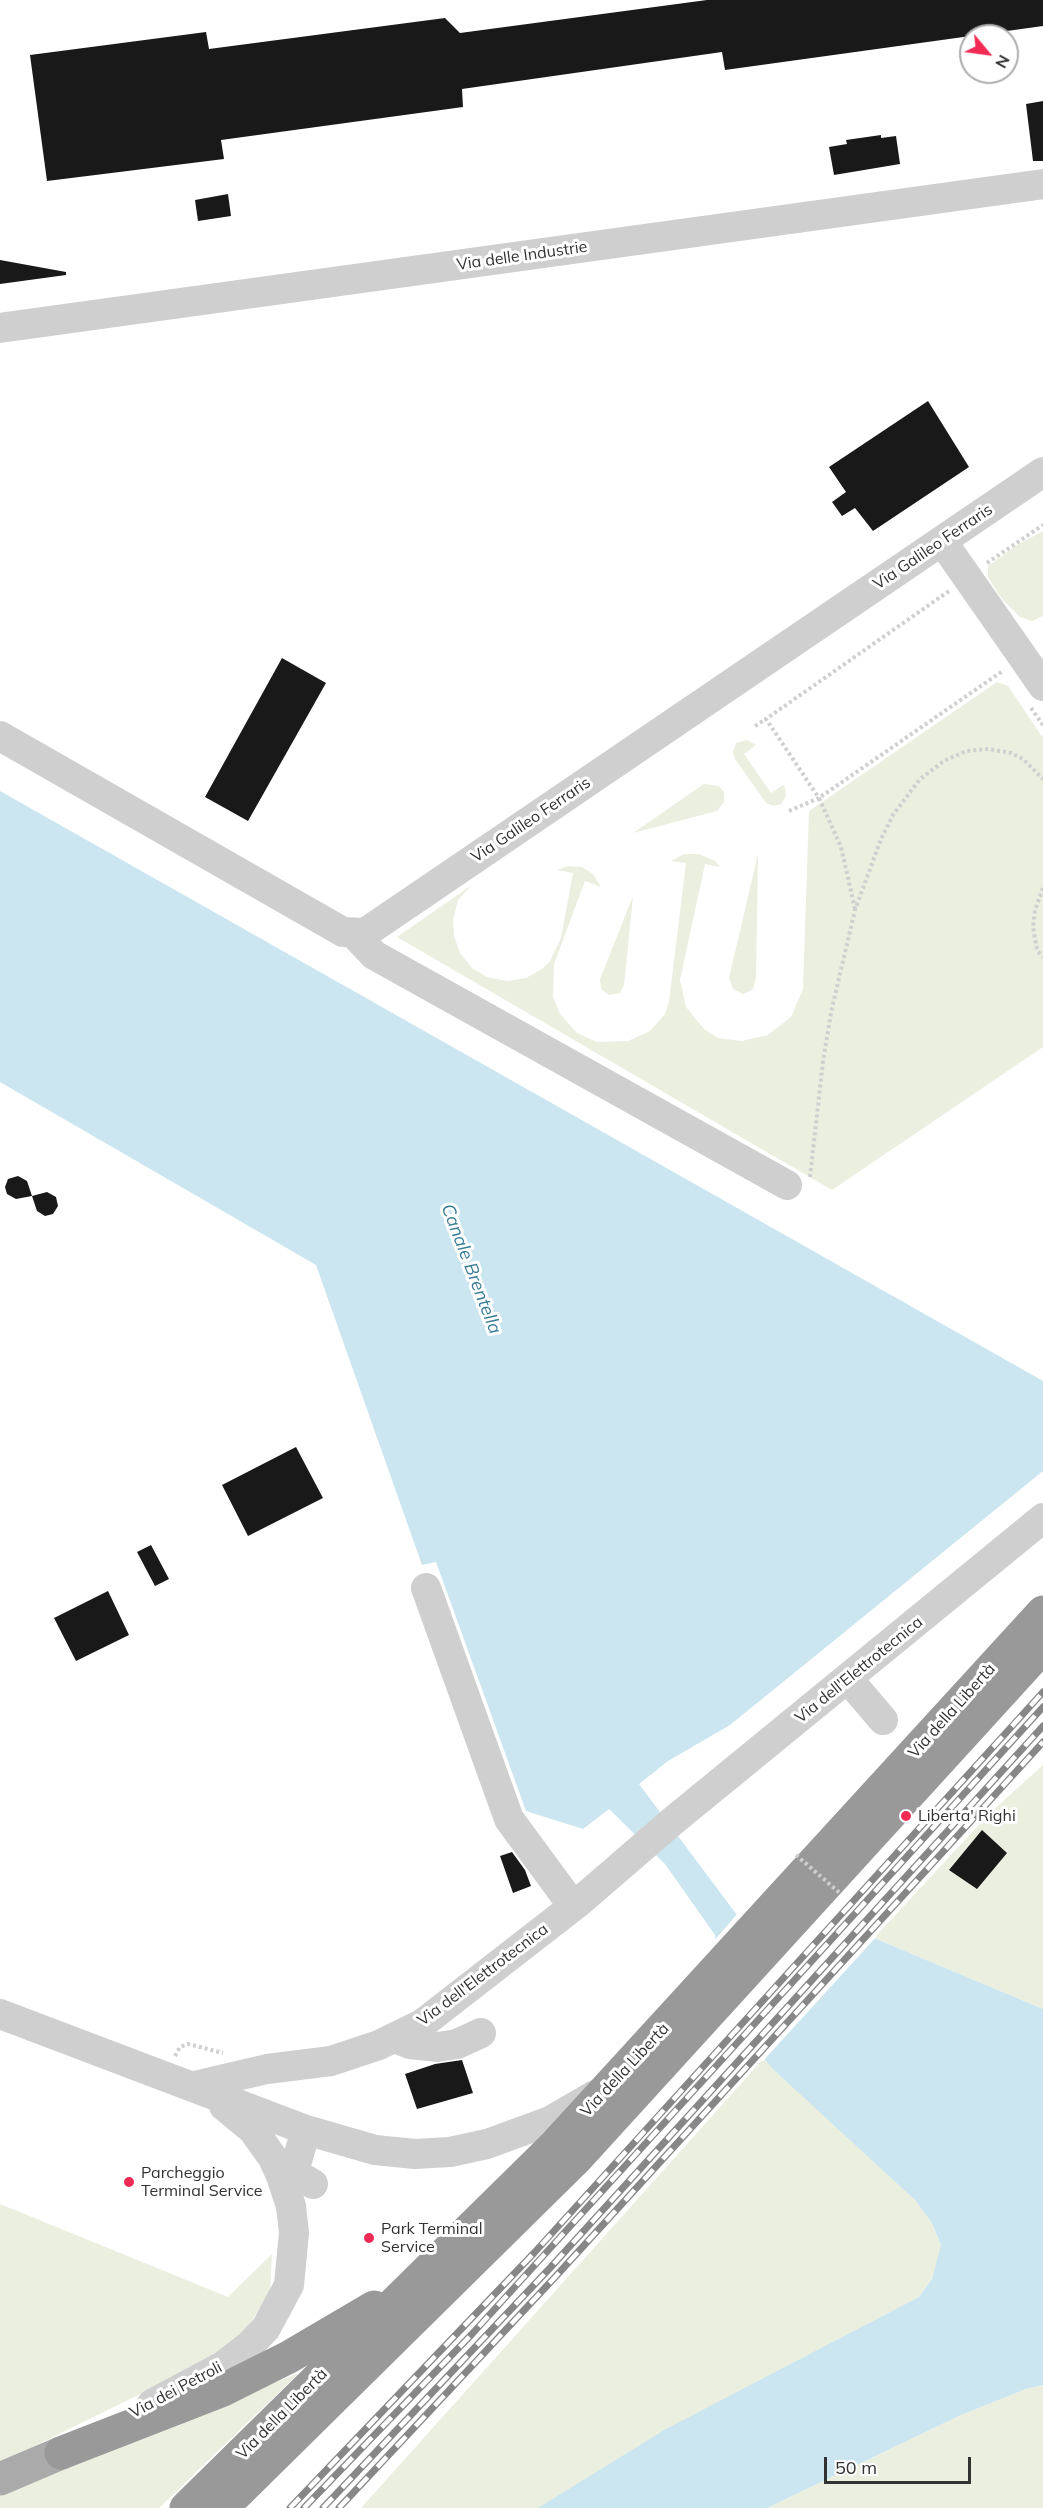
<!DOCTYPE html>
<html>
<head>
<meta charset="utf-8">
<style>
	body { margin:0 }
	#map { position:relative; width:1043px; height:2508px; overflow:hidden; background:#fff; font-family:Mulish,sans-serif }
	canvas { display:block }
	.north { position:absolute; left:959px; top:24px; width:60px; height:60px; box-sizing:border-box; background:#fff; border:2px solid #adadad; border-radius:50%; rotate:119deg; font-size:16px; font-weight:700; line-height:24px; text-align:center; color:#323232 }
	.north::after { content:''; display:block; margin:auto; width:21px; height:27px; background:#f22b54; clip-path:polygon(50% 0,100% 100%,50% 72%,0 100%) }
	.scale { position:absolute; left:824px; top:2457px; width:147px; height:27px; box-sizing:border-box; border:3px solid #323232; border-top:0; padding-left:8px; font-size:18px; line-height:21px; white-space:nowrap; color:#323232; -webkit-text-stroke:4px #fff; paint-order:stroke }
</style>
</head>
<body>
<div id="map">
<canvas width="1043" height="2508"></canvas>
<div class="north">N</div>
<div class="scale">50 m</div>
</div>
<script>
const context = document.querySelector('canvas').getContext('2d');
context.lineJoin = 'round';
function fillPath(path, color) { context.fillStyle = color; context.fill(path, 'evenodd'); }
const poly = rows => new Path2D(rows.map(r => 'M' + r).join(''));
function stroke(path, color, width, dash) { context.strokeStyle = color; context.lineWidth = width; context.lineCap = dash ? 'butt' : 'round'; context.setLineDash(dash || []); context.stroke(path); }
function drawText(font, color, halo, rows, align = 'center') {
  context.font = font + ' Mulish,sans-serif'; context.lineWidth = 6; context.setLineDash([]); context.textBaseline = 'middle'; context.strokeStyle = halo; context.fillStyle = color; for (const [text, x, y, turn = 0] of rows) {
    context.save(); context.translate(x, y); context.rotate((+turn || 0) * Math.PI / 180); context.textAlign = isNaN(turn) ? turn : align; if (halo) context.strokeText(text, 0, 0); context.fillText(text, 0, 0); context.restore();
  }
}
fillPath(poly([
	[1043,531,1043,616,1032,621,1020,617,1001,598,988,577,988,566,1017,545],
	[997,682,1008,686,1043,738,1043,1047,832,1190,397,937,472,885,458,900,453,920,454,936,460,953,472,968,487,977,508,981,526,978,542,969,550,961,561,938,573,873,557,870,568,866,582,867,593,874,601,887,585,881,554,964,553,997,560,1014,577,1033,597,1042,628,1041,650,1031,665,1014,669,1002,686,863,671,861,684,854,699,854,715,861,720,867,705,864,680,980,686,1007,704,1029,718,1038,742,1041,768,1035,791,1017,803,989,809,811],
	[747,740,756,745,744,754,771,793,783,785,785,788,786,796,781,804,774,806,766,803,735,759,733,752,736,743],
	[704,784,719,786,724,792,724,802,717,811,633,833],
	[758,854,756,978,753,989,743,994,733,989,729,978],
	[633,896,624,985,620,993,609,995,601,989,600,979],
	[1043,1765,1043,2009,874,1938,988,1815],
	[764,2058,915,2200,932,2223,941,2245,938,2263,932,2279,919,2297,710,2407,539,2508,361,2508],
	[0,2204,228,2297,272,2254,270,2292,240,2339,183,2373,0,2463],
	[299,2373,159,2508,0,2508,0,2490],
	[1043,2385,1043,2508,767,2508,961,2415,1026,2389]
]), '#eaefe0');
fillPath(poly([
	[0,791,1043,1381,1043,1471,730,1725,668,1761,639,1784,743,1923,874,1938,1043,2009,1043,2385,1026,2389,961,2415,767,2508,538,2508,666,2429,919,2297,932,2279,941,2245,932,2223,915,2200,775,2071,723,2013,715,1935,665,1864,609,1809,583,1829,526,1811,436,1562,422,1565,316,1265,0,1082]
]), '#cbe6f0');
fillPath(poly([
	[738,1913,744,1921,809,1914,829,1916,877,1936,763,2061,720,2014,713,1942]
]), '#fff');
fillPath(poly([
	[707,0,1043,0,1043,26,725,70,722,52,462,89,463,107,221,140,224,159,47,181,30,55,206,32,209,49,445,18,460,33],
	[1043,101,1043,161,1033,161,1026,104],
	[881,135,881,138,896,136,900,164,834,175,829,147,847,144,846,140],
	[228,194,231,216,198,221,195,200],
	[0,260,66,272,66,275,0,284],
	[928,401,969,467,873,531,855,508,842,516,832,502,846,492,829,467],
	[282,658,326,683,248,821,205,797],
	[18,1176,27,1181,32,1196,16,1199,7,1194,5,1187,8,1179],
	[47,1192,56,1197,58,1206,53,1214,45,1216,37,1211,32,1196],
	[296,1447,323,1498,248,1536,222,1485],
	[151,1545,169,1579,155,1586,137,1552],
	[108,1591,129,1635,76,1661,54,1618],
	[982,1830,1007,1853,977,1889,949,1870],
	[512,1852,525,1870,531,1886,513,1893,500,1856],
	[462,2060,473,2093,417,2109,405,2074,435,2064]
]), '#191919');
stroke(poly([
	[987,563,1043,525],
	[1031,708,1043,725],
	[755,726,766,719],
	[789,811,819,798,766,719,949,591],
	[1043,888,1035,910,1033,927,1037,950,1043,957],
	[855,909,841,847,819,798,1004,670],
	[810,1177,823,1061,832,1008,855,910,881,839,893,815,920,779,944,761,966,751,989,749,1011,753,1023,759,1043,779],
	[175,2056,180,2047,188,2044,223,2053]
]), '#cfcfcf', 4, [3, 3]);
stroke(poly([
	[0,328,1043,184],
	[942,541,1043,686],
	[0,736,343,932,365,933,1043,472],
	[355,935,374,955,787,1185],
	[426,1588,509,1819,573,1906],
	[848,1679,883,1720],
	[0,2014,306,2130,375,2150,415,2154,450,2152,487,2144,550,2121,595,2095],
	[395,2038,410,2044,438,2047,457,2044,481,2033],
	[194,2086,267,2069,331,2061,379,2045,422,2024,579,1902,674,1820,1043,1518],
	[287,2169,313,2184],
	[281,2176,297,2161,306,2130],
	[152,2404,223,2366,249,2346,266,2328,289,2285,294,2233,291,2206,281,2176,273,2158,253,2130,224,2106]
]), '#cfcfcf', 30);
stroke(poly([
	[0,2479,61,2453]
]), '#aaa', 33);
stroke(poly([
	[61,2453,223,2390,289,2357,374,2307],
	[186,2508,555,2145,1043,1612],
	[222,2508,578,2157,1043,1647]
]), '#999', 33);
const rail = poly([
	[290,2508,534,2253,1043,1692],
	[304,2508,472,2334,1043,1707],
	[323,2508,550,2268,1043,1726],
	[339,2508,557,2275,1043,1742]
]);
stroke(rail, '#878787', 7);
stroke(rail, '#fff', 4.5, [14]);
stroke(poly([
	[796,1855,841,1894]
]), '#cfcfcf', 4, [3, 3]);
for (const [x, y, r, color] of [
	[906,1816,6,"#f22b54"],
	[129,2182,6,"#f22b54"],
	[369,2238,6,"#f22b54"]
]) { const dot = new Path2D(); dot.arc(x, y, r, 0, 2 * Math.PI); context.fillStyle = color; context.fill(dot); stroke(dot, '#fff', 2); }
drawText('16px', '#323232', '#fff', [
	["Via delle Industrie",522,256,-8],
	["Via Galileo Ferraris",933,547,-34],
	["Via Galileo Ferraris",531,820,-34],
	["Via dell'Elettrotecnica",859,1670,-39],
	["Via della Libertà",952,1711,-48],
	["Via dell'Elettrotecnica",483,1975,-37],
	["Via della Libertà",625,2070,-47],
	["Via dei Petroli",176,2390,-28],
	["Via della Libertà",282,2414,-45]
]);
drawText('16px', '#323232', '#fff', [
	["Liberta' Righi",918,1816],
	["Parcheggio",141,2173],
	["Terminal Service",141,2191],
	["Park Terminal",381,2229],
	["Service",381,2247]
], 'left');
drawText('italic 18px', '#367c94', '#fff', [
	["Canale Brentella",471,1269,69]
]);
</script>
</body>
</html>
